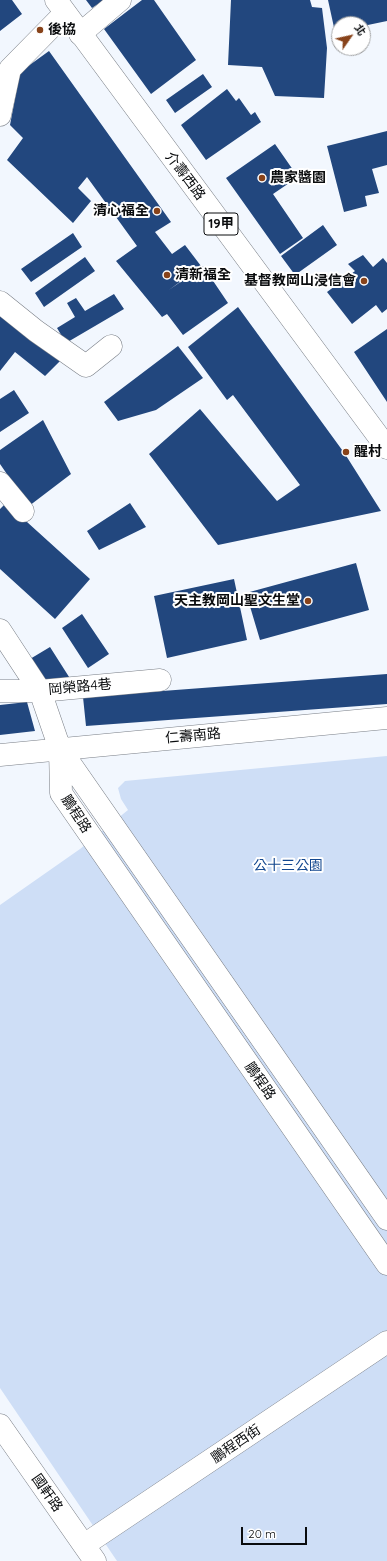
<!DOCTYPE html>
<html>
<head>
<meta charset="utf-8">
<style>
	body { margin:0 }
	#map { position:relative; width:387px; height:1561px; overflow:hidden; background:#f2f7fe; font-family:Quicksand,"Noto Sans TC",sans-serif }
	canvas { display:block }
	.north { position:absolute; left:331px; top:16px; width:40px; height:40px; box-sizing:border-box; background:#fff; border:1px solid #9d9e9f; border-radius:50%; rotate:56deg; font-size:11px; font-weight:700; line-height:16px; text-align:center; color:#0a0c0e }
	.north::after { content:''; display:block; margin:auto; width:14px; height:18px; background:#88431a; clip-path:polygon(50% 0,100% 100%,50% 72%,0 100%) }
	.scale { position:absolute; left:241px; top:1527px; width:66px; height:18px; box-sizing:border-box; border:2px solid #0a0c0e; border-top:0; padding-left:5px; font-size:12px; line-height:14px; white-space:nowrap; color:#0a0c0e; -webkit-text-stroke:3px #fff; paint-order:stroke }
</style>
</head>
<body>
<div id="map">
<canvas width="387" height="1561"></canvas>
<div class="north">北</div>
<div class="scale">20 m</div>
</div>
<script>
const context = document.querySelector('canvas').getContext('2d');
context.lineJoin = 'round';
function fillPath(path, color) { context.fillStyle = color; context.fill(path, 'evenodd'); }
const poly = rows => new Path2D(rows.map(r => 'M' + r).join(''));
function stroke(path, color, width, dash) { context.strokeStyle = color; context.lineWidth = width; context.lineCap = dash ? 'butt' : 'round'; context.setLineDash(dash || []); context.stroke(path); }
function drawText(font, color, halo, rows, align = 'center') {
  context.font = font + ' Quicksand,"Noto Sans TC",sans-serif'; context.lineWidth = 4; context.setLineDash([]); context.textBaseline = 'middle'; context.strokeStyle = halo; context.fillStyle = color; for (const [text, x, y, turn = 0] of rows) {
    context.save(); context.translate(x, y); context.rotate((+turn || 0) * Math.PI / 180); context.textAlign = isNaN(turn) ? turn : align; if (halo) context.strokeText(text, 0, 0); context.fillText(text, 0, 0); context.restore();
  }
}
fillPath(poly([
	[387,756,387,1561,117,1561,0,1388,0,905,80,849,128,810,121,799,118,788,125,781]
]), '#cedef6');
fillPath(poly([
	[0,0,12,0,22,14,0,31],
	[86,0,104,0,92,8],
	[142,0,154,0,196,60,151,94,104,29],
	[231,0,310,0,312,7,322,8,327,48,324,98,275,96,262,67,228,65],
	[328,0,387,0,387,21,363,26,363,24,339,24,339,31,335,32],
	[49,51,171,222,155,232,172,254,185,245,201,266,169,290,203,266,228,303,183,335,167,314,162,317,116,261,137,246,87,177,78,188,91,201,73,223,7,160,23,138,10,125,20,72],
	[203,74,212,87,175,113,166,100],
	[227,89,236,101,239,98,251,115,255,112,261,122,206,160,181,125],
	[387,131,387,165,372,169,379,193,365,196,367,206,344,212,327,146],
	[275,144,298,177,273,194,303,238,280,254,226,178],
	[323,225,337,245,295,275,281,256],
	[73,233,82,247,31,282,21,269],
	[363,255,373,267,383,258,387,263,387,309,382,313,376,305,352,324,327,292,355,271,348,264],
	[85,257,95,271,44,307,35,293],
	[114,294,124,309,66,343,57,328,75,317,67,303,76,298,85,311],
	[238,307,345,454,381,511,218,545,149,454,200,409,277,501,300,485,233,395,227,400,188,347],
	[0,311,60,361,45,376,15,352,0,371],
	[387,329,387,402,354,352],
	[178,346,203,378,156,410,118,421,104,402],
	[14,390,29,413,0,432,0,399],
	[43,420,71,474,29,506,0,464,0,450],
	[6,503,90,579,55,619,0,569,0,509],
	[130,503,146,527,99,550,87,531],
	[356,563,369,610,260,640,246,593],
	[234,579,247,640,167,658,154,596],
	[82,614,109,654,88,668,62,628],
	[50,647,71,680,51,693,30,659],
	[387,674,387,704,86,726,83,697],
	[27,702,35,731,0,735,0,705]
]), '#22477e');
const minor = poly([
	[80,34,120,0],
	[0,115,10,69,65,13],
	[0,302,36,331,86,366,111,346],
	[0,483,23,511],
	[0,630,40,691,60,749,387,1219],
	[0,691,40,691,160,680],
	[60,749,61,793,387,1264],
	[0,755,387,718],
	[0,1425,95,1561],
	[84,1545,387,1342]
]);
const major = poly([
	[56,0,387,448]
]);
stroke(minor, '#797e86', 23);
stroke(major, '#797e86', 23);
stroke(minor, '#fff', 22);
stroke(major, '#fff', 22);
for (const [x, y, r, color] of [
	[40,30,4,"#88431a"],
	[262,178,4,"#88431a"],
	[157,211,4,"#88431a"],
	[167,275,4,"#88431a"],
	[364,281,4,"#88431a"],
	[346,452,4,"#88431a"],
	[308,601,4,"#88431a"]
]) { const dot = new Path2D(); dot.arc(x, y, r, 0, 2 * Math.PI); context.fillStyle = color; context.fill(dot); stroke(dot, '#fff', 1.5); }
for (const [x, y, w] of [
	[221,224,34]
]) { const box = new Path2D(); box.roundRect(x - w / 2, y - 11, w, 22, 3); context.fillStyle = '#fff'; context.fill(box); stroke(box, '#0a0c0e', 1); }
drawText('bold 13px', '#0a0c0e', null, [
	["19甲",221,224]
]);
drawText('bold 14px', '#0a0c0e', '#fff', [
	["後協",48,30],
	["農家醬園",270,178],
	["清心福全",149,211,"right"],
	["清新福全",175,275],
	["基督教岡山浸信會",356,281,"right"],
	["醒村",354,452],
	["天主教岡山聖文生堂",300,601,"right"]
], 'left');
drawText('14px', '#0a0c0e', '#fff', [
	["介壽西路",185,176,53],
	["岡榮路4巷",80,687,-5],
	["仁壽南路",193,736,-5],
	["鵬程路",76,814,57],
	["鵬程路",260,1081,55],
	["鵬程西街",236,1444,-34],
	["國軒路",47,1493,55]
]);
drawText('14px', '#13478f', '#fff', [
	["公十三公園",288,866]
]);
</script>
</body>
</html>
